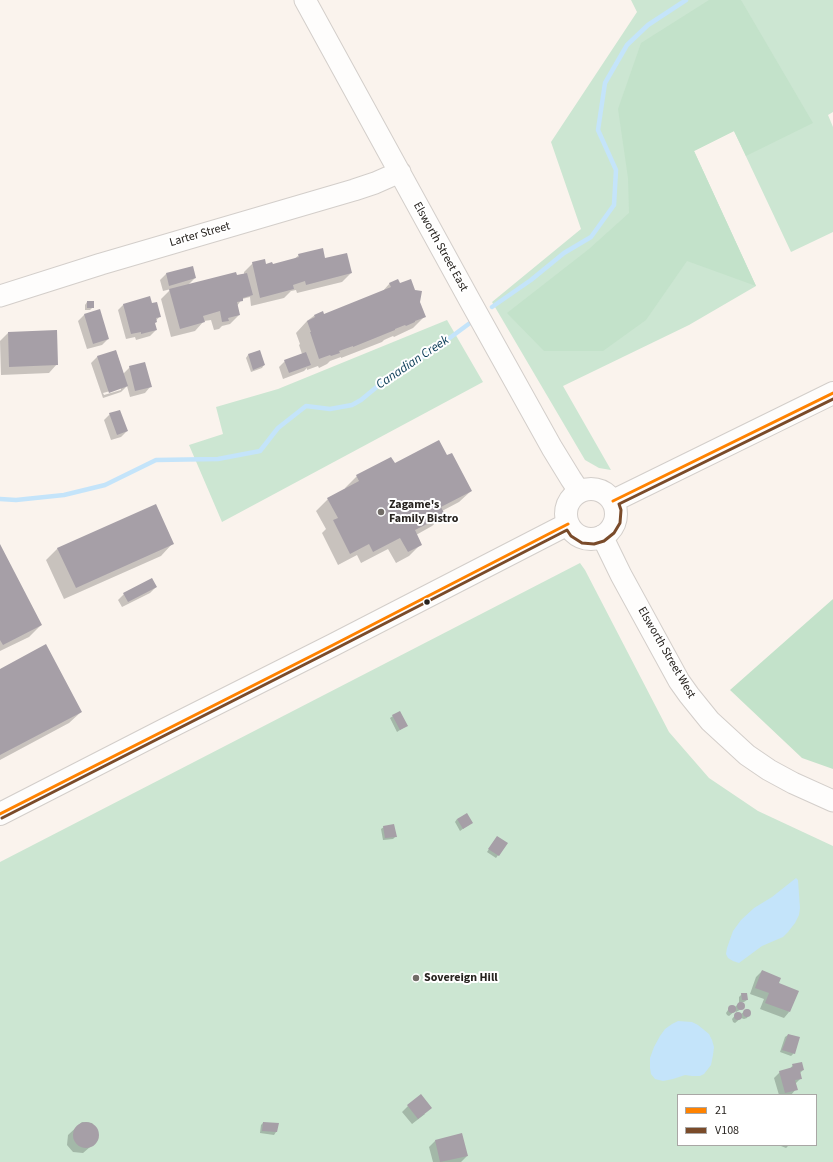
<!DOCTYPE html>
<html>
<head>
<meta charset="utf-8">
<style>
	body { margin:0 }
	#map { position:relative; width:833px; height:1162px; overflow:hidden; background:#faf3ed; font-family:"Source Sans 3",sans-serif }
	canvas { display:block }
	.legend { position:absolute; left:677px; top:1094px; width:140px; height:52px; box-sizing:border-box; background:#fff; border:1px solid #a9a7a5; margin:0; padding:5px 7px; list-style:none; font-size:12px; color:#27231f }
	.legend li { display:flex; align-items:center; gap:8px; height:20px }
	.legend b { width:20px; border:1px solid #a9a7a5 }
</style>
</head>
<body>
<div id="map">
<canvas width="833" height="1162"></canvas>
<ul class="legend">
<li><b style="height:5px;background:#ff8200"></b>21</li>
<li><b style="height:5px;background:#7a4b2a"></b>V108</li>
</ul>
</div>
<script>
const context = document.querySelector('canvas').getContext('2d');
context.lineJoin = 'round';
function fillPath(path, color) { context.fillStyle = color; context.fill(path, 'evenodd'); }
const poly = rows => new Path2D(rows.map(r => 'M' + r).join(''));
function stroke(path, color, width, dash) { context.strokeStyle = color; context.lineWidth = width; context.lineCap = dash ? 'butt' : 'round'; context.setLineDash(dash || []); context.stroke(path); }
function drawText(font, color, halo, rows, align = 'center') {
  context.font = font + ' "Source Sans 3",sans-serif'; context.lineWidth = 4; context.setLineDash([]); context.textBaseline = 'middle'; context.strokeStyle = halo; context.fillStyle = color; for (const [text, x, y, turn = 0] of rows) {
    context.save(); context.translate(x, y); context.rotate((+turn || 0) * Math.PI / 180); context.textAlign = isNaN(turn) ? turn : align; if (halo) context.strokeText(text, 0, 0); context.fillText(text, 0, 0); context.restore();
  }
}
fillPath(poly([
	[631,0,833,0,833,112,828,115,833,127,833,232,791,252,734,131,694,151,756,286,689,325,563,386,611,470,599,468,585,460,492,302,581,229,551,142,637,12],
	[447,320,483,382,222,522,189,445,223,434,216,407,278,389],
	[580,563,585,570,669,732,709,778,758,811,833,846,833,1162,0,1162,0,862],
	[678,1095,816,1095,816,1145,678,1145]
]), '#cce6d2');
fillPath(poly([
	[709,0,741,0,813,123,746,156,734,131,694,151,756,286,687,261,646,320,603,351,544,351,507,313,589,249,629,213,628,178,618,109,641,43],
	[833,599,833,769,802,758,730,690]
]), '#c3e2ca');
fillPath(poly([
	[796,878,798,880,800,908,799,915,795,923,788,932,783,937,762,946,739,963,733,961,728,958,726,954,727,948,733,931,741,920,754,908,772,897],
	[678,1021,692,1022,698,1025,709,1034,712,1040,714,1047,713,1055,711,1065,704,1074,700,1076,692,1076,685,1075,673,1079,663,1081,655,1079,651,1074,650,1068,650,1058,654,1047,660,1036,665,1029,672,1024]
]), '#c4e4fa');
fillPath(poly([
	[299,255,325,259,351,273,342,282,297,293,296,290,291,291,284,298,251,306,250,297,242,299,237,306,239,315,230,324,222,326,219,329,214,330,211,320,204,321,195,331,171,337,161,299,171,289,163,291,160,280,166,274,192,267,195,278,188,285,244,274,244,272,253,263,272,265,293,260],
	[390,283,399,285,419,302,425,316,413,328,394,337,393,336,384,340,382,342,341,358,341,357,330,361,327,364,319,368,318,366,307,370,307,368,304,371,283,379,279,367,285,361,302,354,299,345,300,344,296,333,307,321,315,315,324,315,382,292],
	[87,302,93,307,90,310,85,310,85,305],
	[124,304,151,304,160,316,154,323,156,330,150,336,136,340,135,337,126,339,118,310],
	[99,311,108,339,102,345,87,349,78,321,84,315],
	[8,333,57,364,49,373,1,375,0,341],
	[116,351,123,374,130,367,150,387,145,393,130,397,127,386,121,392,103,398,91,363,97,357],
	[121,388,121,390,104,395,103,393],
	[259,352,264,365,262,368,251,372,246,358,248,355],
	[110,414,127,431,121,437,111,440,104,420],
	[446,456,471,491,459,502,442,511,444,515,432,526,416,535,421,544,409,556,396,563,388,549,361,563,357,555,338,565,322,533,326,529,316,511,328,499,346,490,345,488,357,476,394,464],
	[172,544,161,556,64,599,46,560,58,548],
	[0,546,41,625,29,637,0,651],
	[156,587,150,593,122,607,118,600,124,594],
	[0,670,81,712,69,723,0,760],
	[393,716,406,726,397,732,390,718],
	[457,819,471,823,460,831,455,822],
	[384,827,396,836,393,839,383,840,381,829],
	[495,840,506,844,496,858,487,852],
	[762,971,778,984,789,1012,784,1018,760,1009,764,999,750,994,756,977],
	[742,994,747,1000,744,1002,742,1002,744,1006,743,1008,736,1012,735,1011,729,1016,727,1015,726,1013,730,1007,732,1006,735,1007,739,1003,739,997],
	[747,1009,749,1010,750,1013,747,1018,744,1019,741,1018,735,1023,733,1022,732,1019,736,1014,738,1013,741,1014],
	[788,1035,794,1053,791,1056,780,1052,785,1037],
	[793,1065,803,1070,800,1073,801,1078,795,1084,796,1089,791,1095,779,1095,774,1078,780,1072,789,1070],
	[408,1106,425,1114,412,1124,402,1112],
	[82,1122,92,1123,98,1131,97,1141,83,1153,73,1152,67,1145,68,1135],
	[263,1123,277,1124,276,1132,274,1135,260,1133,261,1125],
	[461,1135,467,1156,461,1162,433,1162,429,1147,435,1141],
	[781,1145,789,1145,786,1148,781,1146]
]), '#0003');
stroke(poly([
	[492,307,531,280,564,253,591,237,614,205,616,170,598,130,605,83,627,45,648,25,686,0],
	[0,499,16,500,64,495,105,485,156,460,218,459,260,451,278,428,306,406,330,409,352,405,361,400,396,371,428,354,470,323]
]), '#c4e4fa', 4.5);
fillPath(poly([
	[323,248,325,258,347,253,352,273,306,285,305,281,293,285,294,289,260,298,252,262,265,259,266,264,272,262,273,264,299,257,298,254],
	[193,266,196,278,169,286,166,273],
	[236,272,237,275,247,273,253,295,243,298,243,301,237,302,240,315,228,318,229,321,222,322,220,311,203,316,205,322,180,329,169,289],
	[398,279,400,283,411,279,415,290,422,291,420,302,426,317,415,321,415,322,406,326,405,325,395,329,395,330,353,347,353,346,339,351,340,353,331,356,330,355,319,359,310,332,311,332,307,321,315,317,314,315,323,311,324,314,391,287,389,283],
	[150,296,152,303,157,302,161,317,156,318,157,322,155,323,157,330,141,334,141,332,131,334,123,304],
	[87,301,94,301,94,308,87,308],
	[100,309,109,339,93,344,84,314],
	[57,330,58,365,9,367,8,332],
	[116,350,128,386,109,393,97,356],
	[260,350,265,365,253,370,248,354],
	[306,352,311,365,289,373,284,360],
	[145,362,152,387,135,391,129,366],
	[120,410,128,431,117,435,109,413],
	[439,440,447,455,452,453,472,491,441,507,445,515,415,530,422,545,408,552,400,538,373,552,369,544,350,554,333,520,338,518,327,498,359,481,356,475,391,457,395,463],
	[156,504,174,544,76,588,57,548],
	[0,544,42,625,3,645,0,640],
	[152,578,157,587,128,602,123,593],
	[46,644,82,712,0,755,0,669],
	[400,711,408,726,400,730,392,715],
	[467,813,473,823,463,829,457,819],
	[394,824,397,837,385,838,383,826],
	[497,836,508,843,499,856,488,849],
	[762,970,781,978,779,983,799,991,790,1012,765,1003,769,993,755,988],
	[741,993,747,993,748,1000,742,1000],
	'737 1006a4 4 0 1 1 8 0a4 4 0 1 1-8 0Z',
	'728 1009a4 4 0 1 1 8 0a4 4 0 1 1-8 0Z',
	'743 1013a4 4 0 1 1 8 0a4 4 0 1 1-8 0Z',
	'734 1016a4 4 0 1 1 8 0a4 4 0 1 1-8 0Z',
	[788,1034,800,1037,795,1054,782,1050],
	[802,1062,804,1070,800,1071,802,1079,795,1080,798,1090,785,1093,779,1071,793,1067,792,1064],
	[421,1094,432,1108,418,1119,407,1105],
	'73 1135a13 13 0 1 1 26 0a13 13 0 1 1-26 0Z',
	[263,1122,279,1123,277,1132,262,1131],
	[462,1133,468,1156,440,1162,435,1140]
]), '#a69fa7');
const minor = poly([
	[305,0,469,299,552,448,571,479,579,491],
	[0,296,101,264,354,190,375,183,400,172],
	[602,536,621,575,679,681,689,695,710,721,747,755,769,770,793,783,833,801]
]);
const major = poly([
	'566 514a25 25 0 1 1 50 0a25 25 0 1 1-50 0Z',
	[613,501,833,393],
	[0,814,166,729,333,645,568,524]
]);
stroke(minor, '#d3ceca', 23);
stroke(major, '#d3ceca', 24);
stroke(minor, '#fefdfc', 21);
stroke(major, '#fefdfc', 22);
stroke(poly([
	[613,501,833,393],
	[0,814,333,645,568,524]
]), '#ff8200', 3);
stroke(poly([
	[2,818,335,649,567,530,571,536,582,543,594,544,604,541,614,533,620,523,621,510,619,504,833,399]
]), '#7a4b2a', 3);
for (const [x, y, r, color] of [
	[381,512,4,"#716c67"],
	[427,602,3.5,"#27231f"],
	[416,978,4,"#716c67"]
]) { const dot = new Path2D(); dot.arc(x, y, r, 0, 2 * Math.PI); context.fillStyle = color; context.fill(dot); stroke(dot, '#fff', 1.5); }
drawText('12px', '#27231f', '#fff', [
	["Larter Street",200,235,-16],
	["Elsworth Street East",440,247,61],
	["Elsworth Street West",666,653,60]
]);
drawText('bold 12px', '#27231f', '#fff', [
	["Zagame's",389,505],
	["Family Bistro",389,519],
	["Sovereign Hill",424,978]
], 'left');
drawText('italic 13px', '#093b56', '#fff', [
	["Canadian Creek",413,363,-34]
]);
</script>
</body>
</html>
